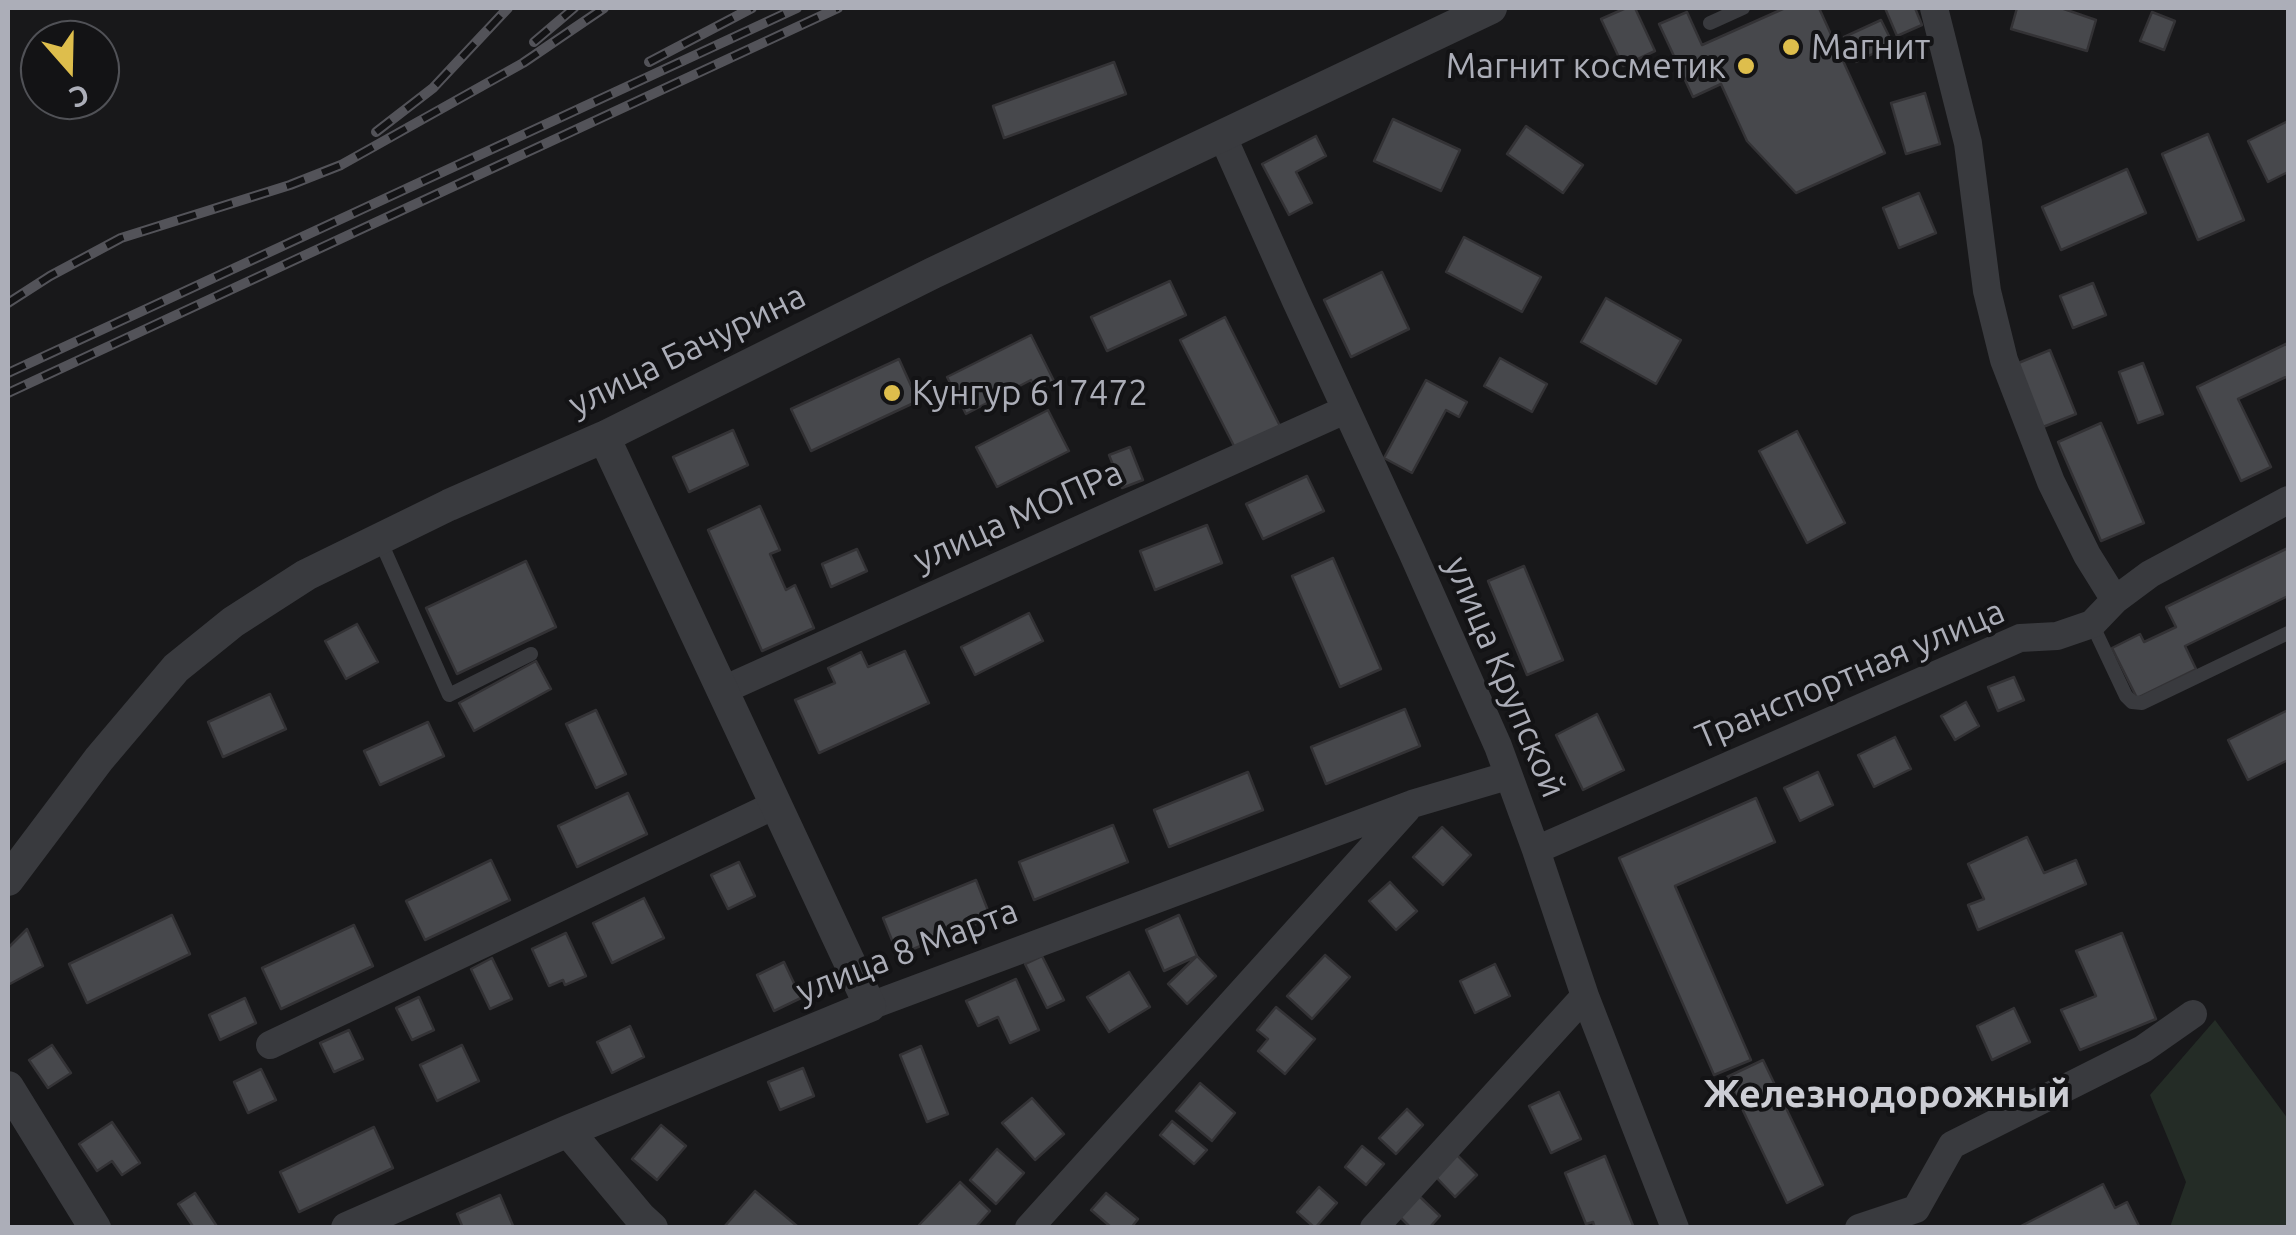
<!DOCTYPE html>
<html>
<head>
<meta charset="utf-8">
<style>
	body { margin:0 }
	#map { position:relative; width:2296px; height:1235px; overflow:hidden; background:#18181a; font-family:Ubuntu,sans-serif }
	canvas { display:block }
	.frame { position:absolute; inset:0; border:10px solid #acaeb8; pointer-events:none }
	.north { position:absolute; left:20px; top:20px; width:100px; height:100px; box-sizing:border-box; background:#131315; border:2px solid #505156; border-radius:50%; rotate:160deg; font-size:28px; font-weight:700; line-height:40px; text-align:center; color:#acaeb8 }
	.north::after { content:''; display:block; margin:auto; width:35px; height:45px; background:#debe4c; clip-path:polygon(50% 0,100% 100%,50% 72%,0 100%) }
</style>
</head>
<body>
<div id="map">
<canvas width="2296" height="1235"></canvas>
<div class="frame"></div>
<div class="north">С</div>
</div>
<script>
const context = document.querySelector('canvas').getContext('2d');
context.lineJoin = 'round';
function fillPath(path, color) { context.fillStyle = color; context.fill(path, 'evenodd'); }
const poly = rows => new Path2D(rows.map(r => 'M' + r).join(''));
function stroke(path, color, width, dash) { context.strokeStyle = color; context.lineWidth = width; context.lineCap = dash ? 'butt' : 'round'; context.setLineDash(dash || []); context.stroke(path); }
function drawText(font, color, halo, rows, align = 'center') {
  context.font = font + ' Ubuntu,sans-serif'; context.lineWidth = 8; context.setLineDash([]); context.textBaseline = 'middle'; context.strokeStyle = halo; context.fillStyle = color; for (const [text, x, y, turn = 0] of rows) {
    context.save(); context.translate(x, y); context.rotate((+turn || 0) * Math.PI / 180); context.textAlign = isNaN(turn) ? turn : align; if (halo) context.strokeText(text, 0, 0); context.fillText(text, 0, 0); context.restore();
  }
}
fillPath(poly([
	[2215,1020,2288,1119,2288,1227,2170,1227,2186,1182,2150,1095]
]), '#242c26');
const building = poly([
	[1626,8,1635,8,1655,51,1623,66,1601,19,1626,8],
	[1785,8,1819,8,1885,153,1796,193,1747,141,1721,84,1693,97,1659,24,1687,12,1702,45,1785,8],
	[1885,8,1915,8,1922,25,1897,36,1885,8],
	[2017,8,2061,8,2096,20,2087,51,2011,29,2017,8],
	[2152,12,2175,21,2164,50,2140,41,2152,12],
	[1881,20,1893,44,1856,62,1844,37,1881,20],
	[1114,62,1126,94,1004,138,993,106,1114,62],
	[1925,93,1940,144,1906,154,1891,103,1925,93],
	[1393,119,1460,150,1441,191,1374,161,1393,119],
	[2288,121,2288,172,2268,182,2248,141,2288,121],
	[1526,126,1583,165,1563,193,1507,154,1526,126],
	[2208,134,2244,220,2198,240,2162,154,2208,134],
	[1316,136,1326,156,1296,172,1312,203,1289,215,1262,164,1316,136],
	[2127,169,2146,213,2061,250,2042,207,2127,169],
	[1919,193,1936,233,1899,248,1883,208,1919,193],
	[1464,237,1541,277,1522,312,1446,272,1464,237],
	[1382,272,1409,329,1351,357,1324,300,1382,272],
	[1170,281,1186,315,1107,351,1091,317,1170,281],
	[2093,283,2106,315,2073,328,2060,296,2093,283],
	[1606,298,1681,340,1656,384,1581,342,1606,298],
	[1225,317,1280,426,1235,448,1180,340,1225,317],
	[1031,335,1054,381,1036,390,1031,380,966,414,947,377,1031,335],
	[2288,343,2288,376,2238,399,2271,467,2241,481,2197,387,2288,343],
	[2050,350,2076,414,2043,427,2016,364,2050,350],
	[1500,358,1547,384,1532,412,1484,386,1500,358],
	[899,359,918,401,811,451,791,409,899,359],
	[2143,363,2163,414,2138,423,2119,372,2143,363],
	[1426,380,1467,402,1459,417,1446,410,1412,473,1384,458,1426,380],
	[1048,410,1069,451,997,487,976,447,1048,410],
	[2101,423,2144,523,2101,541,2058,442,2101,423],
	[733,430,748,465,689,492,673,457,733,430],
	[1797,431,1845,523,1807,543,1759,451,1797,431],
	[1130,447,1143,480,1122,488,1109,455,1130,447],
	[1307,476,1324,511,1263,539,1246,504,1307,476],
	[760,506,780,550,770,554,786,590,795,585,814,628,762,651,708,530,760,506],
	[1207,525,1222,563,1155,590,1140,551,1207,525],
	[2288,548,2288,596,2185,646,2196,669,2137,698,2112,648,2140,634,2144,642,2176,627,2166,607,2288,548],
	[857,549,867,571,831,587,822,564,857,549],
	[1333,558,1381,669,1340,687,1292,576,1333,558],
	[526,561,556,627,457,674,426,608,526,561],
	[1524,566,1563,660,1527,675,1488,581,1524,566],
	[1029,613,1043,641,975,675,961,647,1029,613],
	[357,624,378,662,346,679,325,641,357,624],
	[905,651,929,703,819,753,795,700,835,683,828,668,861,652,868,667,905,651],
	[536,661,551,689,474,731,459,703,536,661],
	[2014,677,2024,700,1998,711,1988,687,2014,677],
	[270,694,286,729,223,757,208,722,270,694],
	[1966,702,1979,726,1955,740,1941,716,1966,702],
	[1405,709,1420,746,1326,784,1311,747,1405,709],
	[596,710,626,774,596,788,566,724,596,710],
	[2288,710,2288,760,2248,780,2228,740,2288,710],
	[1597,714,1624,770,1583,790,1556,735,1597,714],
	[428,722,444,756,380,785,364,751,428,722],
	[1895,737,1911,769,1874,787,1858,755,1895,737],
	[1248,772,1263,810,1169,847,1154,810,1248,772],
	[1818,772,1833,805,1800,821,1784,788,1818,772],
	[628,793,647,834,577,867,558,826,628,793],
	[1756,798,1775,842,1675,886,1751,1060,1714,1075,1619,858,1756,798],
	[1113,825,1128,862,1034,900,1019,862,1113,825],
	[1442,827,1471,855,1443,885,1413,857,1442,827],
	[2027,837,2044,873,2076,860,2086,884,1978,930,1968,905,1984,899,1968,864,2027,837],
	[491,860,510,900,425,940,406,901,491,860],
	[739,862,755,896,728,909,711,875,739,862],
	[976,880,991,918,898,955,883,918,976,880],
	[1390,882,1417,911,1396,930,1369,901,1390,882],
	[644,898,664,938,612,963,593,923,644,898],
	[172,915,190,954,87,1003,69,964,172,915],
	[1179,915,1197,956,1164,971,1146,930,1179,915],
	[354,925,373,966,281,1009,262,968,354,925],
	[27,929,43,966,8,985,8,948,27,929],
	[566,933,586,976,565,985,563,980,549,986,532,949,566,933],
	[2122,933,2156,1019,2080,1050,2061,1010,2096,996,2076,951,2122,933],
	[1325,955,1350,977,1312,1019,1287,996,1325,955],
	[1042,956,1064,1000,1047,1008,1025,964,1042,956],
	[1197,956,1216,976,1187,1004,1168,984,1197,956],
	[492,958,512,999,490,1009,471,969,492,958],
	[784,962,801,998,774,1011,757,975,784,962],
	[1495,964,1510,996,1475,1013,1460,981,1495,964],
	[1129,972,1150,1007,1109,1032,1087,997,1129,972],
	[1016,979,1039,1030,1010,1043,998,1017,978,1026,966,1001,1016,979],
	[419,997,434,1030,412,1040,396,1008,419,997],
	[245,998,256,1023,220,1040,209,1015,245,998],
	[1276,1007,1315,1039,1285,1074,1258,1051,1268,1039,1257,1030,1276,1007],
	[2014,1008,2030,1042,1992,1060,1977,1026,2014,1008],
	[630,1026,644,1057,612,1073,597,1042,630,1026],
	[349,1030,363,1059,334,1072,320,1043,349,1030],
	[52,1045,71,1073,48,1088,29,1060,52,1045],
	[462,1045,479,1081,437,1101,420,1065,462,1045],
	[921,1046,948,1114,927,1122,900,1055,921,1046],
	[1763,1060,1823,1185,1787,1203,1727,1077,1763,1060],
	[803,1068,814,1096,780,1110,768,1082,803,1068],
	[261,1069,276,1100,248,1113,234,1082,261,1069],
	[1200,1083,1235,1113,1212,1141,1176,1111,1200,1083],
	[1559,1092,1581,1139,1551,1153,1529,1106,1559,1092],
	[1032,1098,1064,1134,1035,1160,1002,1123,1032,1098],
	[1407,1109,1423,1125,1396,1154,1379,1138,1407,1109],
	[1172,1121,1207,1150,1194,1164,1160,1135,1172,1121],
	[112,1122,140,1163,122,1175,112,1161,97,1171,79,1144,112,1122],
	[661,1125,686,1146,657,1180,632,1159,661,1125],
	[374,1127,393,1168,299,1212,280,1172,374,1127],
	[1362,1146,1384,1164,1366,1185,1345,1167,1362,1146],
	[997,1149,1024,1173,996,1204,970,1180,997,1149],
	[1453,1151,1477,1175,1455,1197,1432,1173,1453,1151],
	[1605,1156,1634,1228,1595,1228,1593,1222,1586,1224,1565,1173,1605,1156],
	[960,1182,990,1211,975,1228,921,1228,919,1225,960,1182],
	[2103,1184,2115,1208,2127,1202,2140,1228,2017,1228,2103,1184],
	[1319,1187,1337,1203,1315,1228,1297,1212,1319,1187],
	[755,1191,797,1226,795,1228,724,1227,755,1191],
	[195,1193,218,1228,194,1228,178,1204,195,1193],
	[1106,1193,1138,1219,1131,1228,1112,1228,1091,1210,1106,1193],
	[1417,1194,1440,1216,1429,1228,1411,1228,1398,1215,1417,1194],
	[500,1195,514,1228,463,1228,457,1214,500,1195]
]);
fillPath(building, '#47484c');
stroke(building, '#333235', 2.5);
stroke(poly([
	[1710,23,1743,8],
	[380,540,449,695,531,654],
	[2092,624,2126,696,2132,702,2142,703,2288,633]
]), '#393a3e', 14);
stroke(poly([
	[1934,8,1968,143,1987,291,2004,360,2051,482,2087,555,2115,600],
	[1222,135,1296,301,1412,552,1498,746,1536,850,1585,996,1675,1228],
	[721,691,1345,410],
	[1536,850,2020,638,2057,636,2092,624,2115,600,2150,574,2288,500],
	[870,1006,1412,804,1507,776],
	[270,1045,777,804],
	[1029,1228,1407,809],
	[1374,1228,1585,996],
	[1859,1228,1916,1209,1952,1145,2143,1049,2193,1014]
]), '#393a3e', 28);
stroke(poly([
	[8,880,99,759,176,668,233,622,306,575,449,505,604,437,933,273,1491,8],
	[8,1087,95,1228],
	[568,1131,640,1217,652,1228],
	[347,1228,568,1131,870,1006,604,437]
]), '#393a3e', 32);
const rail = poly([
	[534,42,574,8],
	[649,62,752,8],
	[376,132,433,88,508,8],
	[8,303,50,276,121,238,290,185,341,165,523,63,604,8],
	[8,373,797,8],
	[8,393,838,8]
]);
stroke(rail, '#535359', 10);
stroke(rail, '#131315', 6, [19]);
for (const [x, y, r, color] of [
	[1791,47,10,"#debe4c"],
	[1746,66,10,"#debe4c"],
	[892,393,10,"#debe4c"]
]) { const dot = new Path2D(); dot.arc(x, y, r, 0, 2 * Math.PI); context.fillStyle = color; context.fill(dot); stroke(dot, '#131315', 4); }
drawText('35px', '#acaeb8', '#131315', [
	["Магнит",1811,47],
	["Магнит косметик",1726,66,"right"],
	["Кунгур 617472",912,393]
], 'left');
drawText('35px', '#acaeb8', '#131315', [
	["улица Бачурина",687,350,-26],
	["улица МОПРа",1018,516,-24],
	["Транспортная улица",1850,674,-23],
	["улица Крупской",1505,677,67],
	["улица 8 Марта",907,951,-21]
]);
drawText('bold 38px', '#cccdd4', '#131315', [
	["Железнодорожный",1887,1094]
]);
</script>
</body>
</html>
